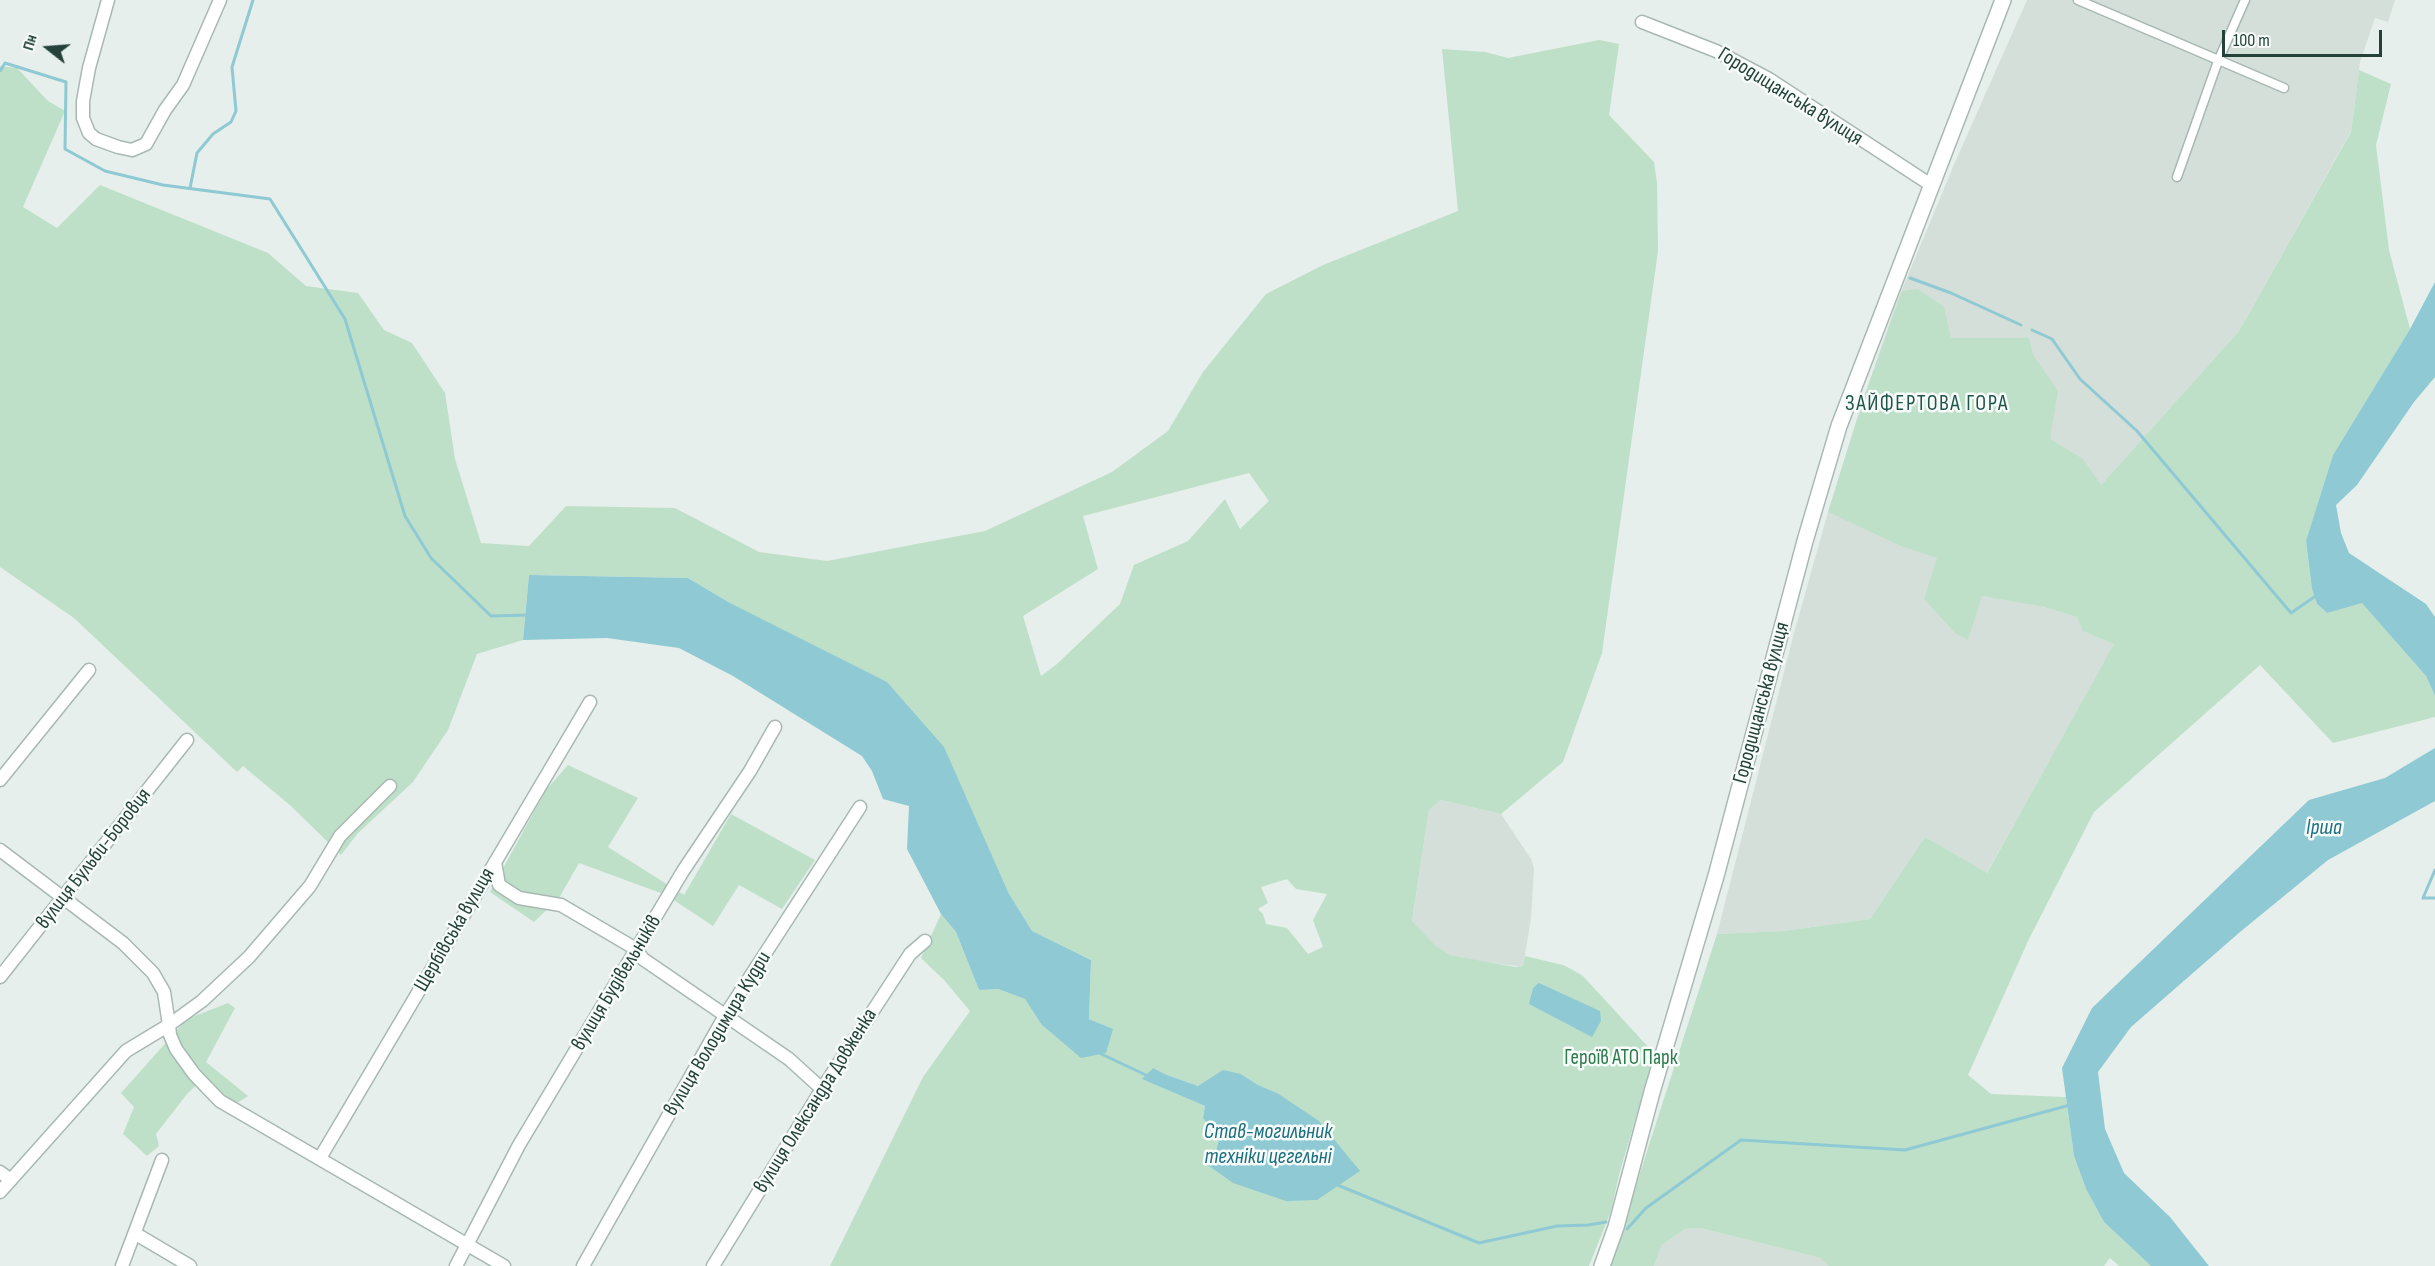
<!DOCTYPE html>
<html>
<head>
<meta charset="utf-8">
<style>
	body { margin:0 }
	#map { position:relative; width:2435px; height:1266px; overflow:hidden; background:#e6efeb; font-family:"Sofia Sans Condensed",sans-serif }
	canvas { display:block }
	.north { position:absolute; left:18px; top:18px; width:60px; height:60px; -webkit-text-stroke:4px #f7fbf9; paint-order:stroke; rotate:287deg; font-size:16px; font-weight:700; line-height:24px; text-align:center; color:#24423a }
	.north::after { content:''; display:block; margin:auto; width:21px; height:27px; background:#24423a; clip-path:polygon(50% 0,100% 100%,50% 72%,0 100%) }
	.scale { position:absolute; left:2222px; top:30px; width:160px; height:27px; box-sizing:border-box; border:3px solid #24423a; border-top:0; padding-left:8px; font-size:18px; line-height:21px; white-space:nowrap; color:#24423a; -webkit-text-stroke:4px #f7fbf9; paint-order:stroke }
</style>
</head>
<body>
<div id="map">
<canvas width="2435" height="1266"></canvas>
<div class="north">Пн</div>
<div class="scale">100 m</div>
</div>
<script>
const context = document.querySelector('canvas').getContext('2d');
context.lineJoin = 'round';
function fillPath(path, color) { context.fillStyle = color; context.fill(path, 'evenodd'); }
const poly = rows => new Path2D(rows.map(r => 'M' + r).join(''));
function stroke(path, color, width, dash) { context.strokeStyle = color; context.lineWidth = width; context.lineCap = dash ? 'butt' : 'round'; context.setLineDash(dash || []); context.stroke(path); }
function drawText(font, color, halo, rows, align = 'center') {
  context.font = font + ' "Sofia Sans Condensed",sans-serif'; context.lineWidth = 5; context.setLineDash([]); context.textBaseline = 'middle'; context.strokeStyle = halo; context.fillStyle = color; for (const [text, x, y, turn = 0] of rows) {
    context.save(); context.translate(x, y); context.rotate((+turn || 0) * Math.PI / 180); context.textAlign = isNaN(turn) ? turn : align; if (halo) context.strokeText(text, 0, 0); context.fillText(text, 0, 0); context.restore();
  }
}
fillPath(poly([
	[2027,0,2395,0,2388,22,2375,18,2360,62,2351,131,2239,331,2101,485,2043,607,2078,617,2084,631,2115,644,1986,874,1925,837,1870,919,1783,931,1717,934,1794,633,1828,512,1863,400,1896,304,1953,167],
	[1441,800,1501,814,1531,859,1534,869,1531,918,1523,967,1486,962,1450,955,1440,950,1412,922,1429,810],
	[1700,1228,1822,1258,1828,1266,1654,1266,1662,1245,1685,1229]
]), '#d4dfda');
fillPath(poly([
	[1599,40,1619,44,1609,115,1654,162,1657,183,1658,251,1602,653,1563,762,1501,814,1441,800,1429,810,1412,921,1436,946,1450,955,1515,967,1523,966,1525,956,1563,965,1573,970,1583,976,1651,1050,1653,1059,1619,1175,1611,1211,1589,1266,830,1266,923,1077,970,1011,944,980,921,958,941,914,956,932,979,990,998,989,1025,999,1041,1024,1112,1029,1089,1019,1091,960,1032,931,1008,892,730,603,688,578,529,575,523,640,477,654,448,730,413,782,358,833,341,855,291,806,243,766,237,772,74,618,0,567,0,66,17,68,48,101,65,111,23,207,57,228,100,185,268,253,306,286,358,293,384,330,412,343,445,393,455,459,481,543,529,546,566,506,675,508,759,552,827,561,985,531,1112,472,1168,431,1203,372,1266,294,1323,265,1458,211,1442,49,1485,52,1508,58],
	[1249,473,1269,501,1240,529,1225,499,1188,541,1134,565,1120,604,1057,664,1041,676,1023,616,1098,569,1083,516],
	[1287,879,1296,889,1327,894,1313,920,1323,947,1308,954,1287,928,1266,924,1263,914,1258,909,1268,903,1261,887],
	[1153,1068,1167,1075,1198,1086,1241,1074,1258,1085,1277,1093,1215,1153,1219,1140,1203,1118,1205,1106,1143,1079],
	[2359,70,2391,84,2376,145,2389,250,2410,329,2333,455,2306,542,2312,589,2317,604,2327,613,2362,602,2426,676,2435,696,2435,717,2333,743,2260,665,2094,812,2029,939,1968,1075,1991,1094,2066,1097,2074,1156,2086,1189,2104,1222,2151,1266,2119,1266,2110,1258,2104,1266,1828,1266,1821,1258,1700,1228,1685,1229,1662,1245,1654,1266,1610,1266,1717,934,1783,931,1870,919,1925,837,1987,873,2114,644,2083,631,2077,617,2040,606,1982,596,1968,640,1955,633,1924,599,1937,558,1901,546,1828,512,1863,400,1902,291,1918,289,1944,307,1951,338,2029,338,2033,355,2058,391,2050,439,2083,459,2101,485,2239,331,2351,132],
	[568,765,638,798,608,847,684,895,731,814,815,860,782,909,739,885,713,926,666,895,579,863,559,898,534,922,490,892,546,790],
	[228,1003,235,1008,206,1062,248,1096,237,1103,227,1098,205,1077,187,1094,156,1134,159,1146,147,1156,123,1134,134,1107,121,1093,187,1019]
]), '#bfe0c8');
fillPath(poly([
	[2435,282,2435,377,2414,402,2357,485,2336,505,2341,533,2349,553,2426,604,2435,617,2435,696,2426,676,2362,603,2327,613,2317,604,2312,589,2306,541,2333,455,2410,329],
	[529,575,688,578,730,603,887,682,944,747,1008,892,1032,931,1091,960,1089,1019,1113,1029,1106,1053,1081,1058,1041,1024,1025,999,998,989,979,990,956,932,941,914,907,849,909,806,883,799,872,771,862,756,733,676,679,648,607,638,523,640],
	[2435,748,2435,801,2328,860,2240,932,2131,1027,2098,1072,2105,1129,2124,1173,2170,1217,2209,1266,2151,1266,2104,1222,2086,1189,2074,1156,2062,1068,2092,1008,2309,800,2385,778],
	[1539,983,1600,1011,1601,1021,1592,1037,1529,1004,1533,988],
	[1153,1068,1167,1075,1198,1086,1223,1070,1241,1074,1258,1085,1277,1093,1319,1121,1360,1171,1317,1200,1286,1201,1233,1183,1205,1163,1215,1153,1219,1140,1203,1118,1205,1106,1142,1079]
]), '#8ec9d4');
stroke(poly([
	[0,71,5,63,66,82,65,149,105,171,163,185,270,199,345,319,405,516,431,558,491,616,528,615],
	[190,188,197,153,213,134,231,122,236,111,232,67,253,0],
	[1910,278,1951,293,2021,325],
	[2032,330,2052,339,2080,379,2137,431,2291,613,2317,595],
	[2435,870,2423,898,2435,898],
	[1097,1052,1148,1076],
	[1335,1184,1479,1243,1557,1226,1588,1225,1606,1222],
	[1627,1229,1646,1208,1741,1140,1905,1150,2070,1105]
]), '#8ec9d4', 3);
const pedestrian = poly([
	[2078,0,2284,88],
	[2177,177,2218,61,2245,0]
]);
const minor = poly([
	[108,0,89,68,83,101,83,118,89,133,96,139,118,147,132,150,146,144,165,110,183,85,220,0],
	[1642,22,1716,51,1769,79,1931,185],
	[0,780,89,670],
	[390,786,340,836,310,886,249,957,202,1001,169,1025,170,1035,176,1049,194,1074,220,1101,504,1266],
	[0,850,123,943,153,973,164,992,169,1025,126,1051,0,1192],
	[495,862,499,885,519,898,561,905,636,949,643,959,789,1059,822,1089],
	[0,977,187,740],
	[320,1158,590,702],
	[0,1172,11,1180],
	[136,1234,190,1266],
	[122,1266,162,1160],
	[456,1266,519,1145,683,871,750,771,775,727],
	[583,1266,726,1014,860,807],
	[713,1266,822,1089,910,954,925,941]
]);
const tertiary = poly([
	[1602,1266,1616,1227,1652,1092,1716,876,1805,541,1839,426,2003,0]
]);
stroke(pedestrian, '#a8b8b2', 11);
stroke(minor, '#a8b8b2', 15);
stroke(tertiary, '#a8b8b2', 18);
stroke(pedestrian, '#fff', 8);
stroke(minor, '#fff', 12);
stroke(tertiary, '#fff', 15);
drawText('21px', '#24423a', '#f7fbf9', [
	["Городищанська вулиця",1790,97,32],
	["Городищанська вулиця",1762,703,-75],
	["вулиця Бульби-Боровця",94,859,-52],
	["Щербівська вулиця",455,930,-60],
	["вулиця Будівельників",617,983,-59],
	["вулиця Володимира Кудри",718,1034,-59],
	["вулиця Олександра Довженка",816,1101,-58]
]);
drawText('21px', '#2d7a4b', '#f7fbf9', [
	["Героїв АТО Парк",1621,1059]
]);
context.letterSpacing = '1.5px';
drawText('22px', '#1f5548', '#f7fbf9', [
	["ЗАЙФЕРТОВА ГОРА",1927,404]
]);
context.letterSpacing = '0px';
drawText('italic 22px', '#1c6f80', '#f7fbf9', [
	["Ірша",2324,828],
	["Став-могильник",1268,1132],
	["техніки цегельні",1268,1157]
]);
</script>
</body>
</html>
